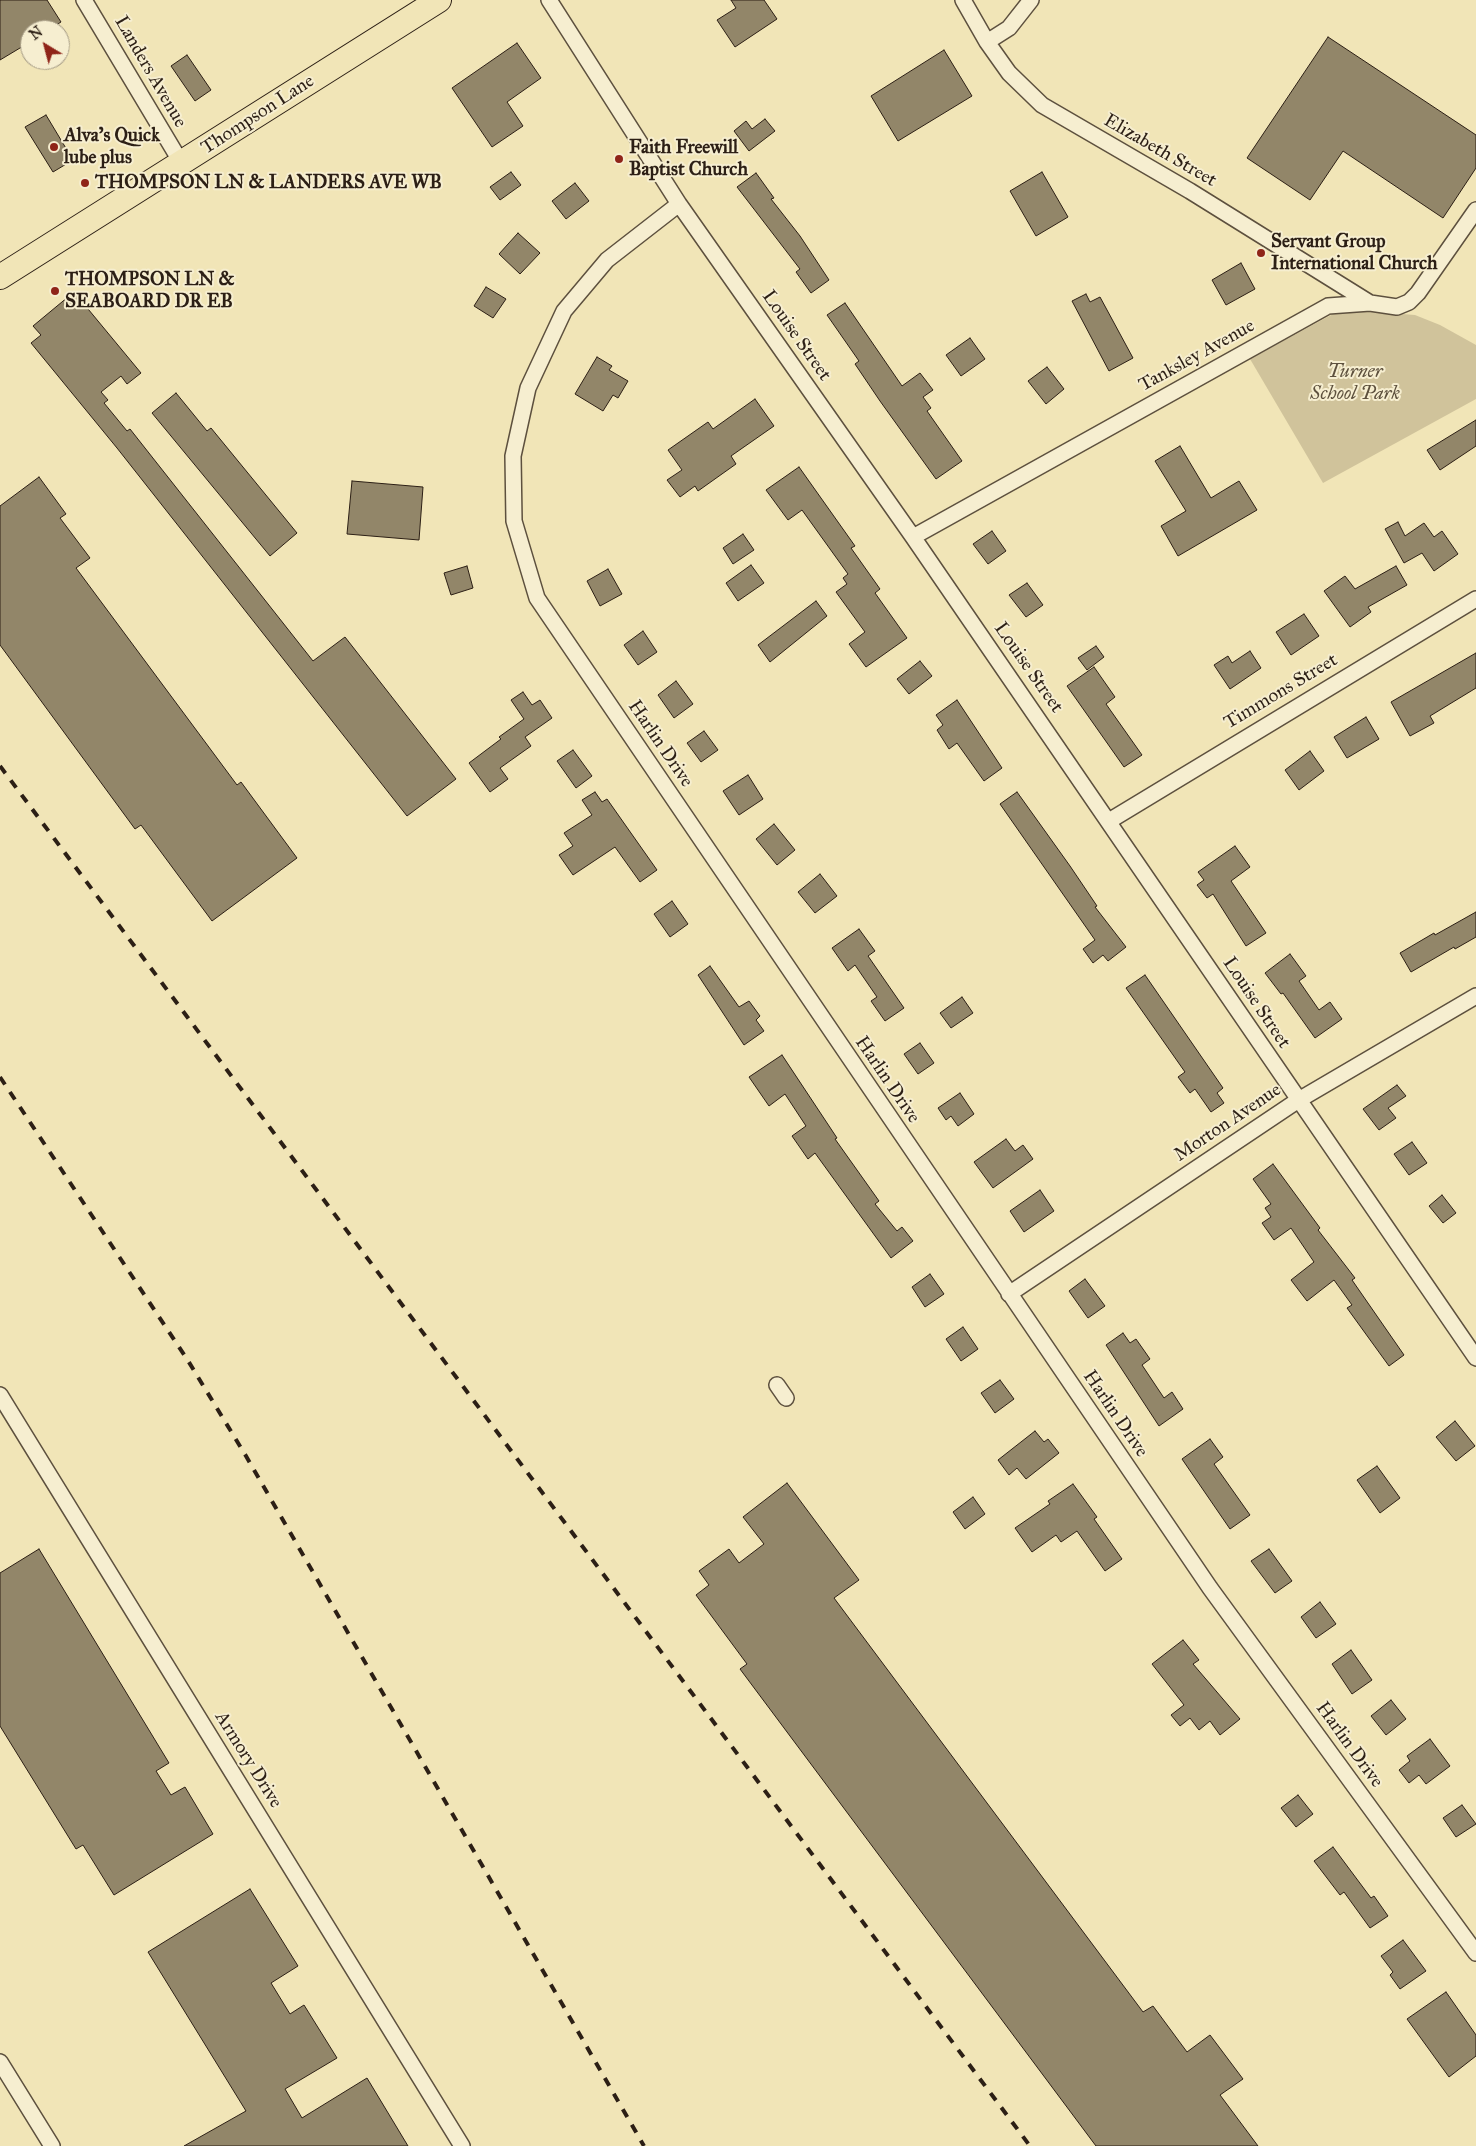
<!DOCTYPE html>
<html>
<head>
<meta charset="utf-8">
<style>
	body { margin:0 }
	#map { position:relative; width:1476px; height:2146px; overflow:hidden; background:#f1e5b7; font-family:"IM FELL Great Primer",serif }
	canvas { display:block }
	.north { position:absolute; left:20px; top:20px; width:50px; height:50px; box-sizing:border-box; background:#f6eed0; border:1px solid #a59b85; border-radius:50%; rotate:323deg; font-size:14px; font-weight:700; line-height:20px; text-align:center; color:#2c1f15 }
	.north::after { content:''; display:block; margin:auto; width:18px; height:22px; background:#8f2418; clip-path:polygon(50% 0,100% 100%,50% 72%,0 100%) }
</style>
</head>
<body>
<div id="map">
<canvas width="1476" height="2146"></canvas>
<div class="north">N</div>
</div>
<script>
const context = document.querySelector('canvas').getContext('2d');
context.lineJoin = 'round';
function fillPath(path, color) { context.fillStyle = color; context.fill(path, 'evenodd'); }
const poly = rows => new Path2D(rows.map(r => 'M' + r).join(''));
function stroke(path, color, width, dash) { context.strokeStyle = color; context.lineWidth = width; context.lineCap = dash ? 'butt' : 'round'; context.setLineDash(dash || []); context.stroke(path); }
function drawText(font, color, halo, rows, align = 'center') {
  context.font = font + ' "IM FELL Great Primer",serif'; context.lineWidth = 4; context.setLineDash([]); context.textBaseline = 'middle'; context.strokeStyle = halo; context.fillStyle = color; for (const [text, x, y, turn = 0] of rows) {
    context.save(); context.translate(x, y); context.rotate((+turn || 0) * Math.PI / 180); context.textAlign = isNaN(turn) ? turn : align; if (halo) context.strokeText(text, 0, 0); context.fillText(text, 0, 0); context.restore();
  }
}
fillPath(poly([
	[1350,310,1415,315,1440,325,1476,345,1476,399,1323,483,1250,359,1333,314]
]), '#d0c39b');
const building = poly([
	[0,0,47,0,61,22,48,30,30,30,30,42,0,60,0,0],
	[731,0,764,0,777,19,735,47,717,20,736,8,731,0],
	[1328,37,1476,135,1476,168,1443,218,1343,151,1310,200,1247,158,1328,37],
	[517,43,541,78,507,102,523,126,492,147,452,88,517,43],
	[944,50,972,96,898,141,871,96,944,50],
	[187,55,211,90,195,101,171,66,187,55],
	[46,115,73,160,53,172,25,127,46,115],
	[765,119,775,131,749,151,734,131,746,121,752,129,765,119],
	[511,172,521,185,500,200,490,187,511,172],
	[1042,172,1068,217,1036,236,1010,191,1042,172],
	[756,173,774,198,771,199,800,236,829,280,811,293,796,272,800,269,737,187,756,173],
	[575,183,589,201,566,219,552,201,575,183],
	[518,233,540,253,520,274,499,254,518,233],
	[1241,263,1255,289,1226,305,1212,280,1241,263],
	[486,287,506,299,493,318,474,306,486,287],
	[74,292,141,373,127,384,121,376,101,392,108,400,104,403,127,431,130,429,313,661,345,637,456,779,407,816,117,448,31,343,41,335,33,326,74,292],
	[1086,294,1090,302,1100,297,1133,358,1109,371,1072,301,1086,294],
	[845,303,902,386,920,373,933,390,923,397,931,408,927,411,962,461,936,479,880,401,855,364,859,361,827,315,845,303],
	[970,338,985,359,961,376,946,355,970,338],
	[597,357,612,366,609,370,628,381,618,398,613,395,603,411,575,394,597,357],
	[1047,367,1064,389,1046,404,1028,381,1047,367],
	[176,393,207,431,211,428,297,533,270,556,152,413,176,393],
	[755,399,774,426,731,456,736,464,698,491,695,486,680,497,667,480,682,470,668,450,708,422,713,429,755,399],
	[1476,420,1476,446,1440,470,1427,450,1476,420],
	[1180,446,1211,498,1239,481,1257,510,1178,556,1161,526,1186,511,1155,461,1180,446],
	[799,467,855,546,851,548,880,589,875,593,907,638,866,667,849,644,865,632,836,592,847,584,843,578,848,574,802,510,788,520,766,490,799,467],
	[39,477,66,514,60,518,90,558,76,568,237,785,241,782,297,858,212,921,141,825,135,829,0,645,0,506,39,477],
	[352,481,423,487,419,540,347,534,352,481],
	[1398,522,1405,536,1424,523,1434,537,1442,531,1458,554,1434,571,1422,553,1404,563,1385,529,1398,522],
	[992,531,1006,551,988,564,973,544,992,531],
	[743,534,754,550,733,564,723,548,743,534],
	[751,565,764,583,738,601,726,583,751,565],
	[467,566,473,588,451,595,444,573,467,566],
	[1396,566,1407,585,1368,607,1371,612,1350,627,1324,591,1345,576,1355,589,1396,566],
	[608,569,622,594,600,606,587,581,608,569],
	[1027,583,1043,605,1026,617,1009,595,1027,583],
	[816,601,827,616,770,662,758,645,816,601],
	[1304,614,1319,636,1291,655,1276,632,1304,614],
	[643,631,657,652,638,665,624,645,643,631],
	[1096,646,1104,657,1087,670,1078,658,1096,646],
	[1250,651,1261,668,1230,689,1214,665,1228,656,1232,663,1250,651],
	[1476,653,1476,688,1430,716,1434,723,1410,736,1391,702,1476,653],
	[920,661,932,676,909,694,897,679,920,661],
	[1094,667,1115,697,1106,704,1142,755,1124,767,1067,686,1094,667],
	[676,681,693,704,674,718,658,695,676,681],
	[523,692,532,705,540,700,552,718,525,737,531,746,500,768,508,779,490,792,469,763,501,739,499,737,524,719,511,700,523,692],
	[957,700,1002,768,984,781,957,743,949,749,937,730,943,725,936,715,957,700],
	[1366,717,1379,739,1347,758,1334,737,1366,717],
	[704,731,718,750,701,762,687,743,704,731],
	[573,750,592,776,576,788,557,761,573,750],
	[1310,751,1324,771,1299,790,1285,770,1310,751],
	[748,775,763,799,739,815,723,791,748,775],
	[595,792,602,802,607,799,657,870,640,882,615,847,573,875,559,855,573,846,564,833,592,815,582,800,595,792],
	[1017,792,1070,866,1097,906,1095,907,1126,947,1108,961,1103,955,1093,963,1083,949,1095,940,1000,804,1017,792],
	[774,824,795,850,777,865,756,839,774,824],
	[1235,846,1250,867,1231,881,1266,933,1246,946,1213,894,1207,898,1197,885,1204,880,1198,872,1235,846],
	[820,874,837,896,815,913,798,892,820,874],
	[672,901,688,924,670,937,654,914,672,901],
	[1476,912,1476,937,1455,949,1454,947,1411,972,1400,953,1434,933,1435,935,1476,912],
	[859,929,875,951,868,956,904,1008,885,1021,871,1001,877,997,855,965,848,971,832,948,859,929],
	[1290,954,1306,976,1299,981,1319,1010,1330,1002,1342,1019,1315,1038,1283,993,1281,994,1265,973,1290,954],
	[710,966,739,1007,749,1001,760,1016,756,1020,764,1031,744,1045,698,975,710,966],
	[1145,975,1223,1088,1217,1093,1224,1103,1211,1112,1195,1089,1190,1093,1178,1077,1185,1072,1126,988,1145,975],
	[962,997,973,1013,951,1028,940,1013,962,997],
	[920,1043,934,1063,918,1074,904,1054,920,1043],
	[782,1055,837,1138,835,1139,879,1201,875,1204,897,1231,902,1227,913,1241,891,1258,815,1153,808,1159,792,1136,806,1126,785,1094,769,1106,749,1077,782,1055],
	[1397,1085,1406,1096,1388,1108,1396,1118,1379,1130,1363,1109,1397,1085],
	[960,1093,974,1114,958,1126,951,1116,946,1120,938,1108,960,1093],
	[1006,1139,1015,1151,1023,1145,1033,1159,993,1188,974,1162,1006,1139],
	[1412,1142,1427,1163,1409,1175,1394,1154,1412,1142],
	[1273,1164,1320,1228,1318,1230,1355,1278,1352,1280,1404,1355,1389,1366,1347,1308,1352,1305,1334,1280,1307,1301,1291,1280,1314,1262,1291,1228,1274,1240,1262,1223,1271,1217,1265,1208,1271,1204,1253,1179,1273,1164],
	[1040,1190,1054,1211,1024,1232,1010,1211,1040,1190],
	[1442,1195,1456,1213,1443,1223,1429,1206,1442,1195],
	[930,1274,944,1294,925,1307,912,1287,930,1274],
	[1085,1279,1105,1306,1088,1318,1069,1291,1085,1279],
	[963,1327,978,1349,961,1361,946,1339,963,1327],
	[1123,1333,1130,1343,1136,1339,1150,1359,1142,1365,1164,1398,1172,1392,1183,1409,1159,1426,1106,1345,1123,1333],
	[1000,1380,1014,1399,995,1413,981,1393,1000,1380],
	[1455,1421,1475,1446,1456,1461,1436,1437,1455,1421],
	[1035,1431,1044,1442,1048,1439,1059,1453,1026,1479,1017,1468,1009,1475,998,1460,1035,1431],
	[1210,1439,1223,1457,1214,1464,1250,1515,1230,1529,1182,1459,1210,1439],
	[1377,1466,1400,1498,1380,1513,1357,1480,1377,1466],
	[787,1483,859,1580,834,1598,1143,2012,1153,2006,1187,2052,1210,2035,1243,2079,1220,2095,1258,2146,1096,2146,740,1669,747,1664,696,1595,709,1585,699,1571,729,1549,739,1563,764,1544,743,1517,787,1483],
	[1073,1484,1097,1517,1094,1519,1122,1559,1105,1571,1077,1531,1061,1542,1056,1535,1032,1552,1015,1528,1050,1504,1048,1501,1073,1484],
	[973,1497,985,1514,965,1529,953,1512,973,1497],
	[39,1549,169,1763,156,1771,171,1795,185,1787,213,1834,114,1895,83,1845,76,1849,0,1726,0,1573,39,1549],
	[1269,1549,1292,1581,1275,1593,1251,1561,1269,1549],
	[1320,1602,1336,1624,1316,1638,1301,1617,1320,1602],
	[1183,1640,1199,1660,1193,1664,1240,1719,1220,1735,1210,1721,1199,1730,1190,1718,1180,1726,1171,1715,1184,1705,1152,1664,1183,1640],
	[1351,1650,1372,1680,1352,1694,1332,1664,1351,1650],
	[1391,1700,1406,1719,1386,1735,1371,1716,1391,1700],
	[1430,1739,1450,1766,1426,1784,1419,1775,1409,1783,1399,1770,1410,1761,1407,1756,1430,1739],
	[1298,1795,1313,1814,1296,1827,1281,1808,1298,1795],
	[1462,1805,1476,1824,1456,1837,1443,1818,1462,1805],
	[1333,1847,1371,1898,1374,1896,1388,1916,1370,1928,1344,1892,1340,1895,1314,1861,1333,1847],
	[250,1889,298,1966,271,1983,290,2014,304,2005,337,2058,285,2089,302,2118,367,2078,408,2146,184,2146,246,2111,148,1952,250,1889],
	[1403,1940,1426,1971,1400,1989,1390,1975,1393,1972,1381,1956,1403,1940],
	[1446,1992,1476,2035,1476,2056,1449,2077,1407,2019,1446,1992]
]);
fillPath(building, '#928669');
stroke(building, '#2c1f15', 1);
const street = poly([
	[84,0,182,164],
	[549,0,679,204,913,537,1476,1358],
	[963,0,987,42,1009,73,1042,105,1190,191,1370,303],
	[987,42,1009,28,1031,0],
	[679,204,607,260,564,311,528,388,513,456,514,521,537,598,1210,1588,1476,1953],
	[913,537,1328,306,1370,303,1397,307,1409,302,1418,293,1476,210],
	[1109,821,1476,599],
	[1009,1294,1297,1101,1476,996],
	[777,1385,786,1398],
	[0,1395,462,2146],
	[0,2062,52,2146]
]);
const primary = poly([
	[0,277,439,0]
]);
stroke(street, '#5d503e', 18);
stroke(primary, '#2c1f15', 26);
stroke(street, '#f6eed0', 15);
stroke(primary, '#f1e5b7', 24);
stroke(poly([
	[0,766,1030,2146],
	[0,1077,187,1359,246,1456,644,2146]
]), '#2c1f15', 4, [9, 9]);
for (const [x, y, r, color] of [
	[54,147,5,"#8f2418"],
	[619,159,5,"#8f2418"],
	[85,183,5,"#8f2418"],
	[1261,253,5,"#8f2418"],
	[55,291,5,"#8f2418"]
]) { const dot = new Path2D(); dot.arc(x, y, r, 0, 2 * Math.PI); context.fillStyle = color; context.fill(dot); stroke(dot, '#f6eed0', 2); }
drawText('19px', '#2c1f15', '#f6eed0', [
	["Landers Avenue",150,72,60],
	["Thompson Lane",258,115,-33],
	["Elizabeth Street",1160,151,30],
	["Louise Street",796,336,55],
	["Tanksley Avenue",1197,356,-29],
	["Louise Street",1028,668,55],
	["Timmons Street",1281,692,-31],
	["Harlin Drive",660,744,56],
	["Louise Street",1256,1003,56],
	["Harlin Drive",887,1080,56],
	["Morton Avenue",1228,1123,-34],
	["Harlin Drive",1115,1414,56],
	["Harlin Drive",1349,1745,54],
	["Armory Drive",248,1760,58]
]);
drawText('bold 19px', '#2c1f15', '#f6eed0', [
	["Alva's Quick",64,136],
	["lube plus",64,158],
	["Faith Freewill",629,148],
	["Baptist Church",629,170],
	["THOMPSON LN & LANDERS AVE WB",95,183],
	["Servant Group",1271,242],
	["International Church",1271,264],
	["THOMPSON LN &",65,280],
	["SEABOARD DR EB",65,302]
], 'left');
drawText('italic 19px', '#5d503d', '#f6eed0', [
	["Turner",1355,372],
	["School Park",1355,394]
]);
</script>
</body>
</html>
